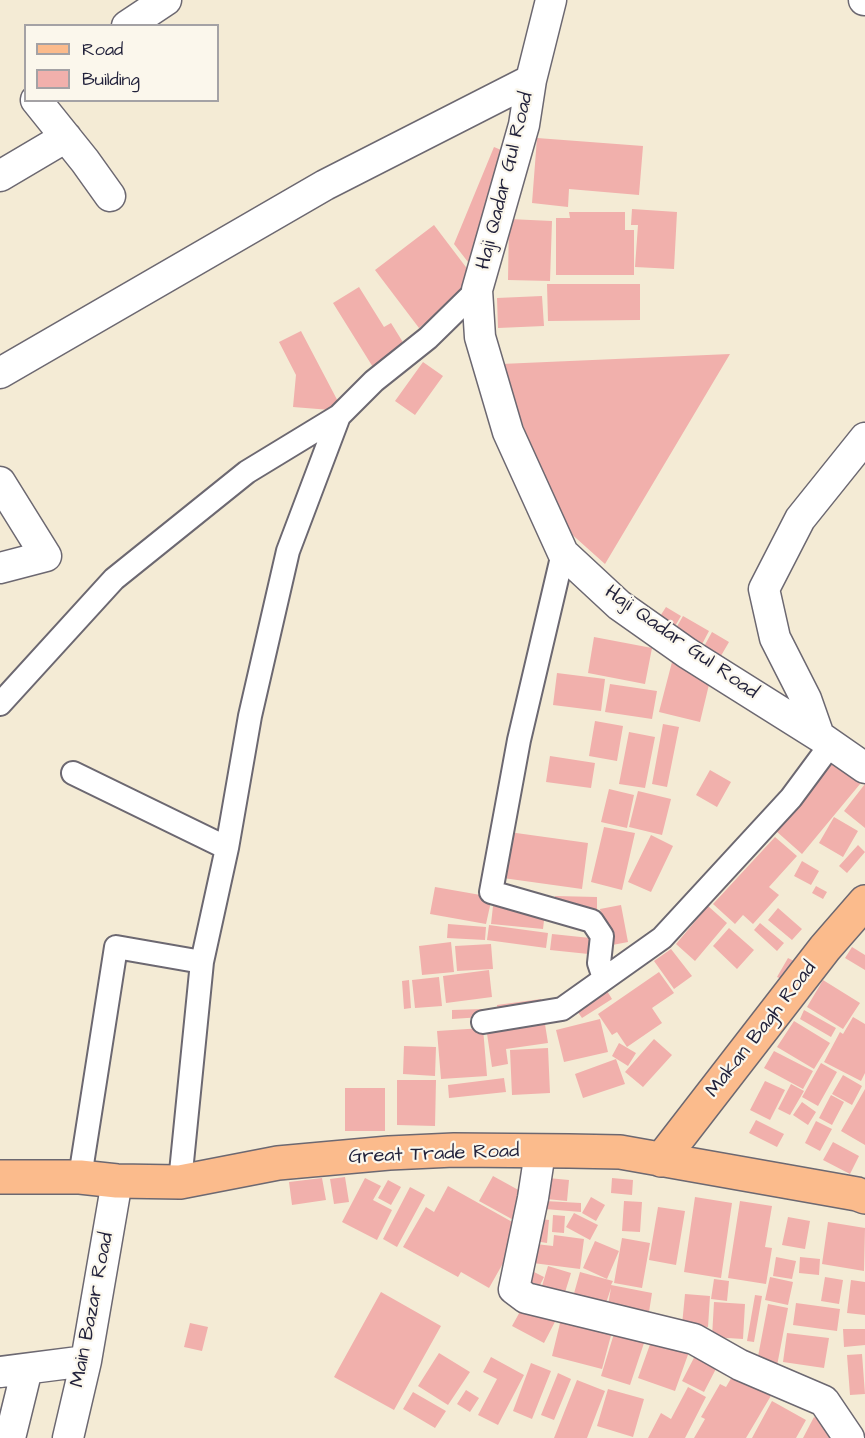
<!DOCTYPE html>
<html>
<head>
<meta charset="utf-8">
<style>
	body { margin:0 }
	#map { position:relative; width:865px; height:1438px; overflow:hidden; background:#f4ebd5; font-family:"Architects Daughter",sans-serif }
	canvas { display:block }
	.legend { position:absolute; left:24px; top:24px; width:195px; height:78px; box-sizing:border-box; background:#fbf7ec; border:2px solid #a4a2a5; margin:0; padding:8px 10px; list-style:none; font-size:18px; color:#22223b }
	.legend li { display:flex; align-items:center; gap:12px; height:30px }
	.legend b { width:30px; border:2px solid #a4a2a5 }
</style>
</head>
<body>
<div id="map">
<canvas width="865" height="1438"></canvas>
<ul class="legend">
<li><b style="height:8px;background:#fbbb8c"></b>Road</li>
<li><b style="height:16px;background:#f1b0ac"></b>Building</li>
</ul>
</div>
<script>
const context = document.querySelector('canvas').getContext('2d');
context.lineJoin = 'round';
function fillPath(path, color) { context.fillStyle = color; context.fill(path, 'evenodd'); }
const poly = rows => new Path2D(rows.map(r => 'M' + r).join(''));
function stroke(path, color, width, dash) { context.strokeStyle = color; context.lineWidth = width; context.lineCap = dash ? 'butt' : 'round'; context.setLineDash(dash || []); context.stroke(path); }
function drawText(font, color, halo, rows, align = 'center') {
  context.font = font + ' "Architects Daughter",sans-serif'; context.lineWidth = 4.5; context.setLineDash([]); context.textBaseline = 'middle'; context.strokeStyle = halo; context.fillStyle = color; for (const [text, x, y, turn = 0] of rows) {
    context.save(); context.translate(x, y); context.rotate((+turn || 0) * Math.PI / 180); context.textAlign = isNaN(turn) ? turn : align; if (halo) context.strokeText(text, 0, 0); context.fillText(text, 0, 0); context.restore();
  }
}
fillPath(poly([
	[537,138,643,146,639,195,569,189,568,207,532,203],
	[494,147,513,155,475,271,454,244],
	[632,209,677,212,674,269,635,267,638,225,631,225],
	[569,212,625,212,625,230,634,230,634,275,556,275,556,218,570,218],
	[509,219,552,221,550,281,508,280],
	[434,225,478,283,419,328,375,270],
	[547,284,640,284,640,320,548,321],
	[359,287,384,327,391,323,409,352,376,372,333,303],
	[542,296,544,326,498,328,497,298],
	[301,331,343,411,293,407,296,375,279,342],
	[730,354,605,564,558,522,501,364],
	[423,362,443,376,415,415,395,401],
	[666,607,681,616,671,633,655,624],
	[683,616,709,631,699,650,672,635],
	[712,632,729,642,718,661,701,652],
	[594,637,652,648,645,684,588,673],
	[672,662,712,672,700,722,659,712],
	[557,673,605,679,601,711,553,705],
	[610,684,657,691,652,719,605,712],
	[595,721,623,726,617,761,589,756],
	[663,724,679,727,667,787,652,784],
	[629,732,655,737,645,788,619,784],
	[840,753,865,778,802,854,776,831],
	[550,756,595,763,591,788,546,782],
	[710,770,731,782,717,807,696,795],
	[865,784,865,828,844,811],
	[609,789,634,795,627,828,601,822],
	[638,791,671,799,662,835,629,827],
	[834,817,858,831,843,857,819,843],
	[604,827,635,833,622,890,591,882],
	[509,832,588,843,582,889,503,878],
	[651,835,673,846,651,892,628,882],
	[775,837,797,856,769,887,779,895,753,924,743,915,735,924,713,904],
	[858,845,865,852,847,873,839,866],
	[802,861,819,871,811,885,794,876],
	[816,886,827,892,823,899,812,893],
	[435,887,492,897,486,924,430,914],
	[555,896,597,897,597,910,555,909],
	[621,905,628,942,607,946,600,909],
	[493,906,545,912,543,929,491,924],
	[708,906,727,923,695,961,676,944],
	[778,908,802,929,792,940,768,920],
	[760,923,784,943,777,951,754,930],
	[448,924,486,927,485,940,447,938],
	[489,925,548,933,546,948,487,940],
	[729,928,754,950,737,969,713,946],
	[552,934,600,939,598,955,550,950],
	[451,942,454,972,422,975,419,946],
	[491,944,493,969,457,971,455,946],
	[852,947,865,955,865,970,845,958],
	[671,949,692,976,674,989,654,961],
	[788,958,796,962,786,981,777,977],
	[489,970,492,997,446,1003,443,976],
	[659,972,674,993,652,1008,662,1023,627,1047,617,1032,612,1035,598,1014],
	[439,977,442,1006,415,1008,412,980],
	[409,980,411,1008,404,1009,402,981],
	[823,980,860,1003,843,1029,807,1007],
	[604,986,612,999,582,1018,573,1005],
	[541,999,543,1010,498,1016,497,1005],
	[482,1009,482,1017,452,1019,452,1010],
	[804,1010,836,1028,831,1037,800,1019],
	[853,1017,865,1024,865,1073,861,1081,824,1062,840,1032,843,1034],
	[544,1018,548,1043,506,1049,508,1064,492,1067,486,1027],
	[600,1019,608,1052,564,1062,556,1030],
	[794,1021,830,1043,814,1069,777,1047],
	[483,1028,487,1076,441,1079,437,1031],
	[654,1039,672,1055,643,1087,625,1072],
	[619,1043,636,1053,628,1066,612,1056],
	[404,1046,436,1047,435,1076,403,1074],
	[548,1048,550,1093,512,1095,510,1050],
	[774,1051,813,1071,803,1089,764,1068],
	[616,1059,625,1084,583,1098,575,1074],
	[821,1063,837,1072,818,1106,802,1097],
	[843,1075,862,1086,852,1105,832,1094],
	[504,1078,506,1092,449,1098,448,1085],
	[397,1080,436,1080,435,1126,397,1125],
	[765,1081,785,1090,770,1120,750,1110],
	[791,1084,804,1091,790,1115,778,1109],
	[345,1088,385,1088,385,1131,345,1131],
	[865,1089,865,1145,841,1131],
	[831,1095,844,1102,832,1125,819,1118],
	[802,1102,816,1112,808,1125,793,1115],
	[756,1120,784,1134,777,1147,749,1133],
	[816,1121,832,1129,820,1151,805,1143],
	[833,1142,859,1156,850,1174,823,1160],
	[493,1176,533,1198,519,1223,479,1201],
	[345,1177,349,1202,334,1204,330,1179],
	[537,1177,569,1180,567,1201,536,1198],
	[322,1178,326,1200,292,1205,289,1182],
	[365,1178,381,1186,373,1200,392,1210,377,1240,342,1222],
	[612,1178,633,1180,632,1195,611,1193],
	[388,1180,401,1187,391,1205,378,1198],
	[448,1186,523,1228,489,1288,461,1272,458,1277,403,1247,426,1207,434,1212],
	[410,1187,425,1195,397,1247,383,1239],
	[591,1197,605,1205,596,1221,582,1213],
	[695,1197,732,1203,721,1278,684,1272],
	[545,1201,581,1203,581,1212,545,1209],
	[624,1201,642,1202,640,1232,622,1231],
	[740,1201,772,1206,765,1247,772,1248,766,1284,728,1278],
	[658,1207,685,1211,676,1265,649,1260],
	[574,1213,598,1225,590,1240,566,1227],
	[553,1215,565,1216,564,1233,552,1232],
	[788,1217,810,1221,805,1249,782,1245],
	[530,1218,549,1220,547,1243,528,1240],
	[828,1222,865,1228,864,1271,822,1264],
	[554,1235,584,1239,580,1269,525,1262,527,1243,553,1246],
	[622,1238,650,1243,642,1288,614,1283],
	[595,1241,619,1251,607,1279,583,1268],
	[776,1257,796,1261,792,1279,773,1276],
	[800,1257,820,1259,819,1275,799,1273],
	[548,1266,571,1273,562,1302,539,1296],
	[534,1272,544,1277,540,1285,534,1283,527,1295,529,1281],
	[580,1272,613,1281,611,1285,652,1293,649,1312,608,1305,611,1288,605,1306,573,1297],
	[770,1277,793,1282,788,1305,765,1300],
	[825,1277,843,1280,839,1304,821,1301],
	[714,1279,729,1281,727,1301,711,1299],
	[851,1280,865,1282,865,1315,847,1313],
	[381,1292,441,1326,394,1410,334,1377],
	[685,1294,710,1296,708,1327,682,1325],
	[755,1295,762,1296,754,1342,747,1341],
	[527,1299,558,1316,544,1343,512,1326],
	[714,1302,745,1304,743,1339,712,1337],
	[796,1303,840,1309,837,1331,793,1325],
	[768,1304,788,1308,776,1371,756,1367],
	[562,1315,613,1328,602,1369,552,1356],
	[190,1323,208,1327,202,1351,184,1347],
	[616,1327,646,1337,630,1385,601,1376],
	[843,1329,865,1329,865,1345,844,1347],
	[787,1333,829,1338,824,1368,783,1362],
	[653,1336,690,1349,675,1391,638,1378],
	[698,1350,720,1361,704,1392,682,1381],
	[439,1353,470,1372,448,1405,418,1386],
	[862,1354,865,1394,850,1395,847,1355],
	[491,1357,524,1375,498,1425,478,1415,497,1379,483,1372],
	[531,1363,551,1371,532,1419,513,1411],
	[558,1373,571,1379,554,1420,541,1415],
	[733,1375,772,1394,746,1438,694,1438,705,1419,701,1417,720,1384,726,1387],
	[577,1380,605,1391,587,1438,554,1438],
	[688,1387,706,1397,685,1438,648,1438,661,1413,671,1419],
	[608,1389,644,1399,633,1437,597,1426],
	[466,1390,479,1398,470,1412,457,1404],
	[413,1392,446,1411,435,1428,403,1409],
	[772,1401,806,1420,796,1438,752,1438],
	[814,1417,838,1430,834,1438,803,1438]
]), '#f1b0ac');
const pedestrian = poly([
	[563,553,519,740,491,892,592,921,602,936,599,963,604,978],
	[0,704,114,579,247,472,339,416],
	[73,773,227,848],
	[483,1022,562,1009,662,938,791,798,831,744],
	[80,1177,116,947,202,962],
	[180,1182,202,962,227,848,250,716,288,551,339,416,374,381,428,338,477,290]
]);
const minor = poly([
	[551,0,531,80,524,125,477,290,480,337,508,432,563,553,619,605,687,653,819,736,865,768],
	[864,0,865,0],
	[127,26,166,0],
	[36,100,85,161,110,196],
	[0,176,66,137],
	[0,373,325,185,531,80],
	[0,482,46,556,0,568],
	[819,736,806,699,775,638,764,589,800,519,865,438],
	[540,1152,533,1198,514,1289,526,1298,694,1339,740,1365,824,1401,849,1438],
	[0,1372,86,1361],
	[10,1438,27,1369],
	[68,1438,86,1361,117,1181]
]);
const primary = poly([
	[661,1160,825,948,865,902],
	[0,1177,80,1177,117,1181,180,1182,278,1163,389,1153,454,1150,569,1151,620,1152,857,1194,865,1197]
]);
stroke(pedestrian, '#6c6871', 26);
stroke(minor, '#6c6871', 33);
stroke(primary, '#6c6871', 36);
stroke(pedestrian, '#fff', 22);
stroke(minor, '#fff', 30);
stroke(primary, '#fbbb8c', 33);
drawText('20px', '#22223b', '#fbf7ec', [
	["Haji Qadar Gul Road",506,181,-76],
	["Haji Qadar Gul Road",681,643,35],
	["Makan Bagh Road",762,1030,-52],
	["Great Trade Road",434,1155,-2],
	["Main Bazar Road",93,1310,-79]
]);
</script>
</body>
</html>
